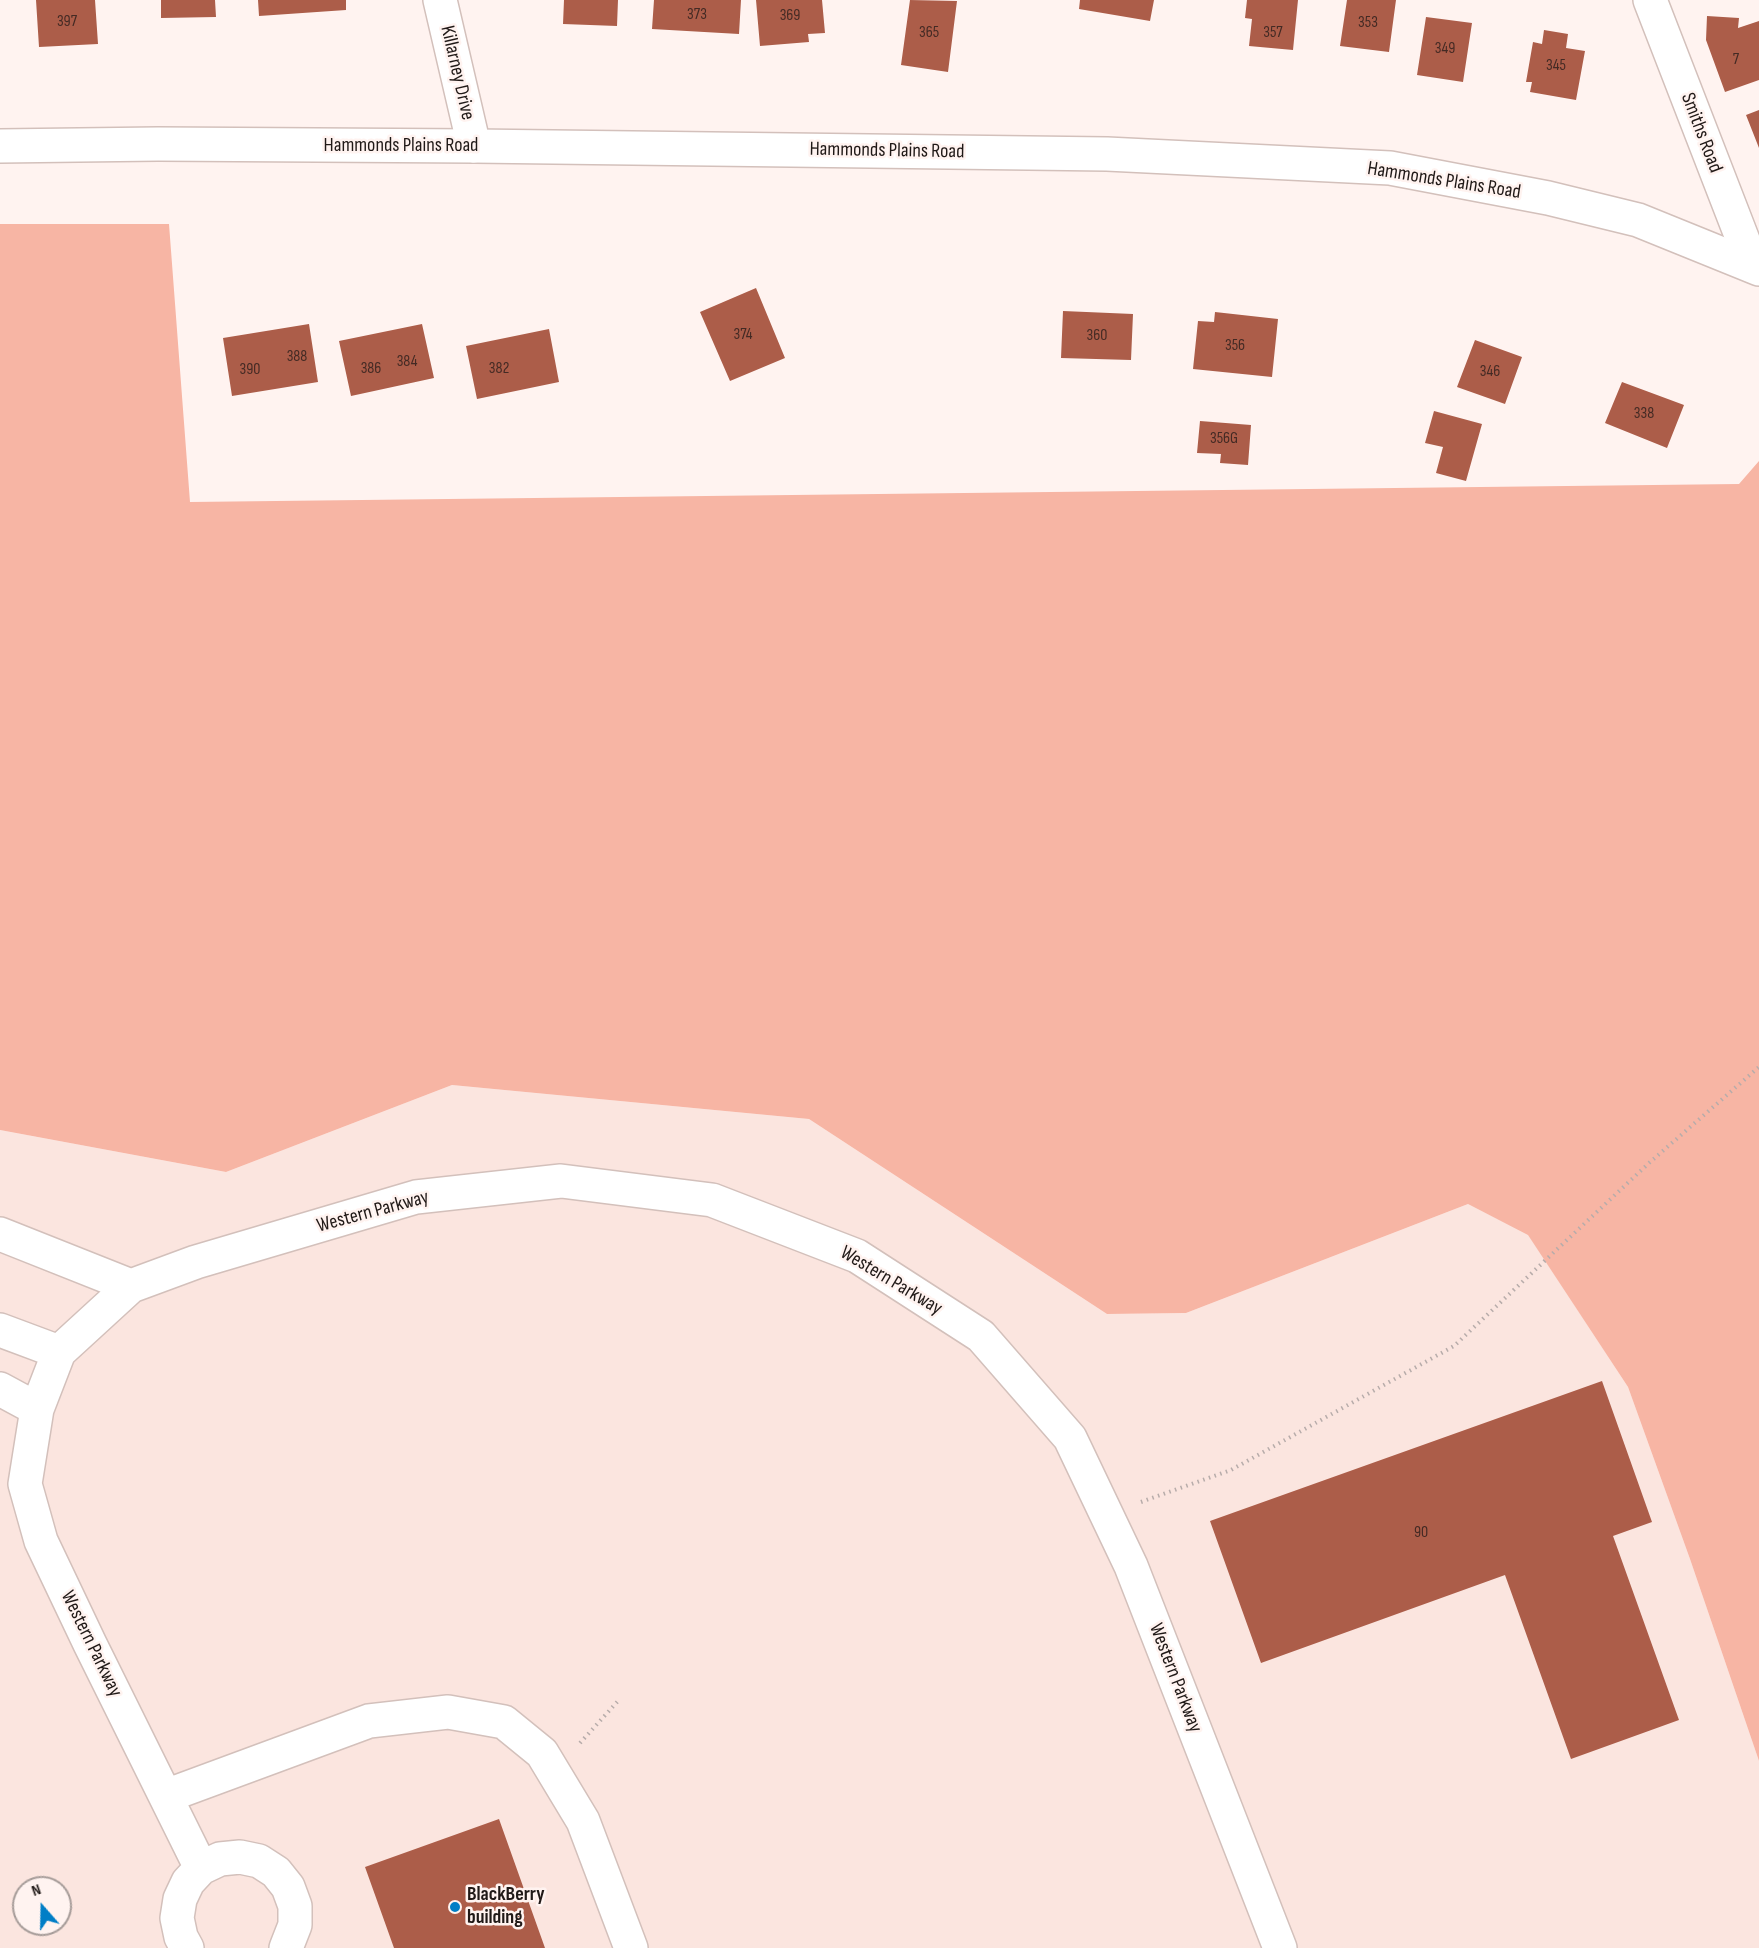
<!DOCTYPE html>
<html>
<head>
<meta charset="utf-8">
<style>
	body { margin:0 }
	#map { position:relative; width:1759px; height:1948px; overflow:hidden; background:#fff3f0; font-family:"Sofia Sans Condensed",sans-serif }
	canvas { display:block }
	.north { position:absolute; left:12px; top:1876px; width:60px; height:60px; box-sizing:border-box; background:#fff3f0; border:2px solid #a69c99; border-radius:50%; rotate:340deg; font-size:16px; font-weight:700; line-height:24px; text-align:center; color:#201917 }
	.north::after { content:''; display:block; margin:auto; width:21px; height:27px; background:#017ec6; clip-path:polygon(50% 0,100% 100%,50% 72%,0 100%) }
</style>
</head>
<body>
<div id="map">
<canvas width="1759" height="1948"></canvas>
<div class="north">N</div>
</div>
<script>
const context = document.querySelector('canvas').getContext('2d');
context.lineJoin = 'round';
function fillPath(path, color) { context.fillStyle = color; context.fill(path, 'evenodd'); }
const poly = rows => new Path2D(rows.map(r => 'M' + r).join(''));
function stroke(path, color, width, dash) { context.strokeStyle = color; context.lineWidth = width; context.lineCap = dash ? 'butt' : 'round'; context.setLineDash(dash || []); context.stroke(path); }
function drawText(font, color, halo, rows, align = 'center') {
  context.font = font + ' "Sofia Sans Condensed",sans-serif'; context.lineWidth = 5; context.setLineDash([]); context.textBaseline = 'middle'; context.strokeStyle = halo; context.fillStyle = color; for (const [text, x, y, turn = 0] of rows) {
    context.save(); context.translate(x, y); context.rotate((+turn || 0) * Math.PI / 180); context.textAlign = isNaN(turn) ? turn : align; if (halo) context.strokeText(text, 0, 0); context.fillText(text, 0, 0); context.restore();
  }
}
fillPath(poly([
	[452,1085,809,1119,1107,1314,1186,1313,1468,1204,1528,1234,1628,1387,1690,1559,1759,1761,1759,1948,0,1948,0,1130,226,1172],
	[24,1888,60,1888,60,1924,24,1924]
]), '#fbe5df');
fillPath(poly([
	[0,224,169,224,190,502,1739,484,1759,461,1759,1761,1690,1559,1628,1387,1528,1235,1468,1204,1186,1313,1107,1314,809,1119,452,1085,226,1172,0,1130]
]), '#f7b5a4');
fillPath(poly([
	[36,0,95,0,98,44,39,47],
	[161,0,215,0,216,17,161,18],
	[258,0,346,0,346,10,259,16],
	[564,0,618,0,617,26,563,24],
	[654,0,741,0,739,34,652,29],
	[756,0,822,0,825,33,808,34,809,42,760,46],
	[910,0,957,1,948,72,901,65],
	[1080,0,1154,0,1150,21,1079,9],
	[1247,0,1298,0,1293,50,1249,46,1252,19,1245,18],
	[1347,0,1396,0,1389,52,1340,46],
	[1707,16,1739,18,1738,28,1759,21,1759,80,1725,92,1706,40],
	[1426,17,1472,23,1463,82,1417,75],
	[1544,30,1568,34,1566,48,1585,51,1576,100,1530,92,1532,82,1526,82,1533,42,1542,44],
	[1759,110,1759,148,1746,115],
	[756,288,785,358,730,381,700,312],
	[1063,311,1133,314,1131,360,1061,358],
	[1215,312,1278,319,1272,377,1193,369,1198,321,1214,322],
	[309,324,318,382,232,396,223,338],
	[422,324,434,378,351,396,339,341],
	[549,329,559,382,477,399,466,346],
	[1475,340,1522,357,1505,404,1457,387],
	[1622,382,1684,405,1667,448,1605,423],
	[1434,411,1482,424,1466,481,1436,473,1443,447,1425,443],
	[1200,421,1251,425,1248,465,1220,463,1221,454,1197,453],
	[1602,1381,1652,1522,1613,1536,1679,1720,1571,1759,1505,1575,1261,1663,1210,1521],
	[499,1819,545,1948,394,1948,365,1867]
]), '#ac5d49');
const minor = poly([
	[440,0,474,146],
	[1650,0,1753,266],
	[0,1234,131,1286],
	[0,1330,59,1352],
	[0,1389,37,1409],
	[166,1796,369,1721,448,1712,504,1722,542,1753,583,1821,631,1948],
	[201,1868,90,1644,41,1541,25,1484,37,1409,59,1352,131,1286,196,1262,416,1197,561,1181,712,1200,857,1256,981,1336,1070,1438,1131,1566,1280,1948],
	[187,1948,181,1937,177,1918,180,1899,188,1882,201,1868,220,1859,240,1857,259,1861,276,1872,288,1887,295,1906,295,1925,286,1948]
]);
const major = poly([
	[0,146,158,144,474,146,1107,154,1390,168,1548,198,1638,220,1759,269]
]);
stroke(minor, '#d3c0bb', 36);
stroke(major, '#d3c0bb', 36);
stroke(poly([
	[1141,1502,1231,1470,1454,1346,1649,1163,1759,1067],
	[580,1743,618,1701]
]), '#b7acaa', 4, [1.5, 4.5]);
stroke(minor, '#fff', 33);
stroke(major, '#fff', 33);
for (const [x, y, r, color] of [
	[455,1907,6,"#017ec6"]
]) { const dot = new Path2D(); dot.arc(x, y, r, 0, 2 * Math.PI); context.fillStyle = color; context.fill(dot); stroke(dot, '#fff3f0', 2); }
drawText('16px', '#432a24', null, [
	["373",697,15],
	["369",790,16],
	["397",67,22],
	["353",1368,23],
	["365",929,33],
	["357",1273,33],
	["349",1445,49],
	["7",1736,60],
	["345",1556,66],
	["374",743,335],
	["360",1097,336],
	["356",1235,346],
	["388",297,357],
	["384",407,362],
	["386",371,369],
	["382",499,369],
	["390",250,370],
	["346",1490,372],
	["338",1644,414],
	["356G",1224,439],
	["90",1421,1533]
]);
drawText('20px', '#201917', '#fff3f0', [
	["Killarney Drive",457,73,77],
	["Smiths Road",1701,133,69],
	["Hammonds Plains Road",401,146],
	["Hammonds Plains Road",887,151,1],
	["Hammonds Plains Road",1444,181,9],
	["Western Parkway",373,1212,-15],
	["Western Parkway",891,1281,31],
	["Western Parkway",91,1644,64],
	["Western Parkway",1175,1678,69]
]);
drawText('bold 20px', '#201917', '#fff3f0', [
	["BlackBerry",467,1895],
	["building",467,1918]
], 'left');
</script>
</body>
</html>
